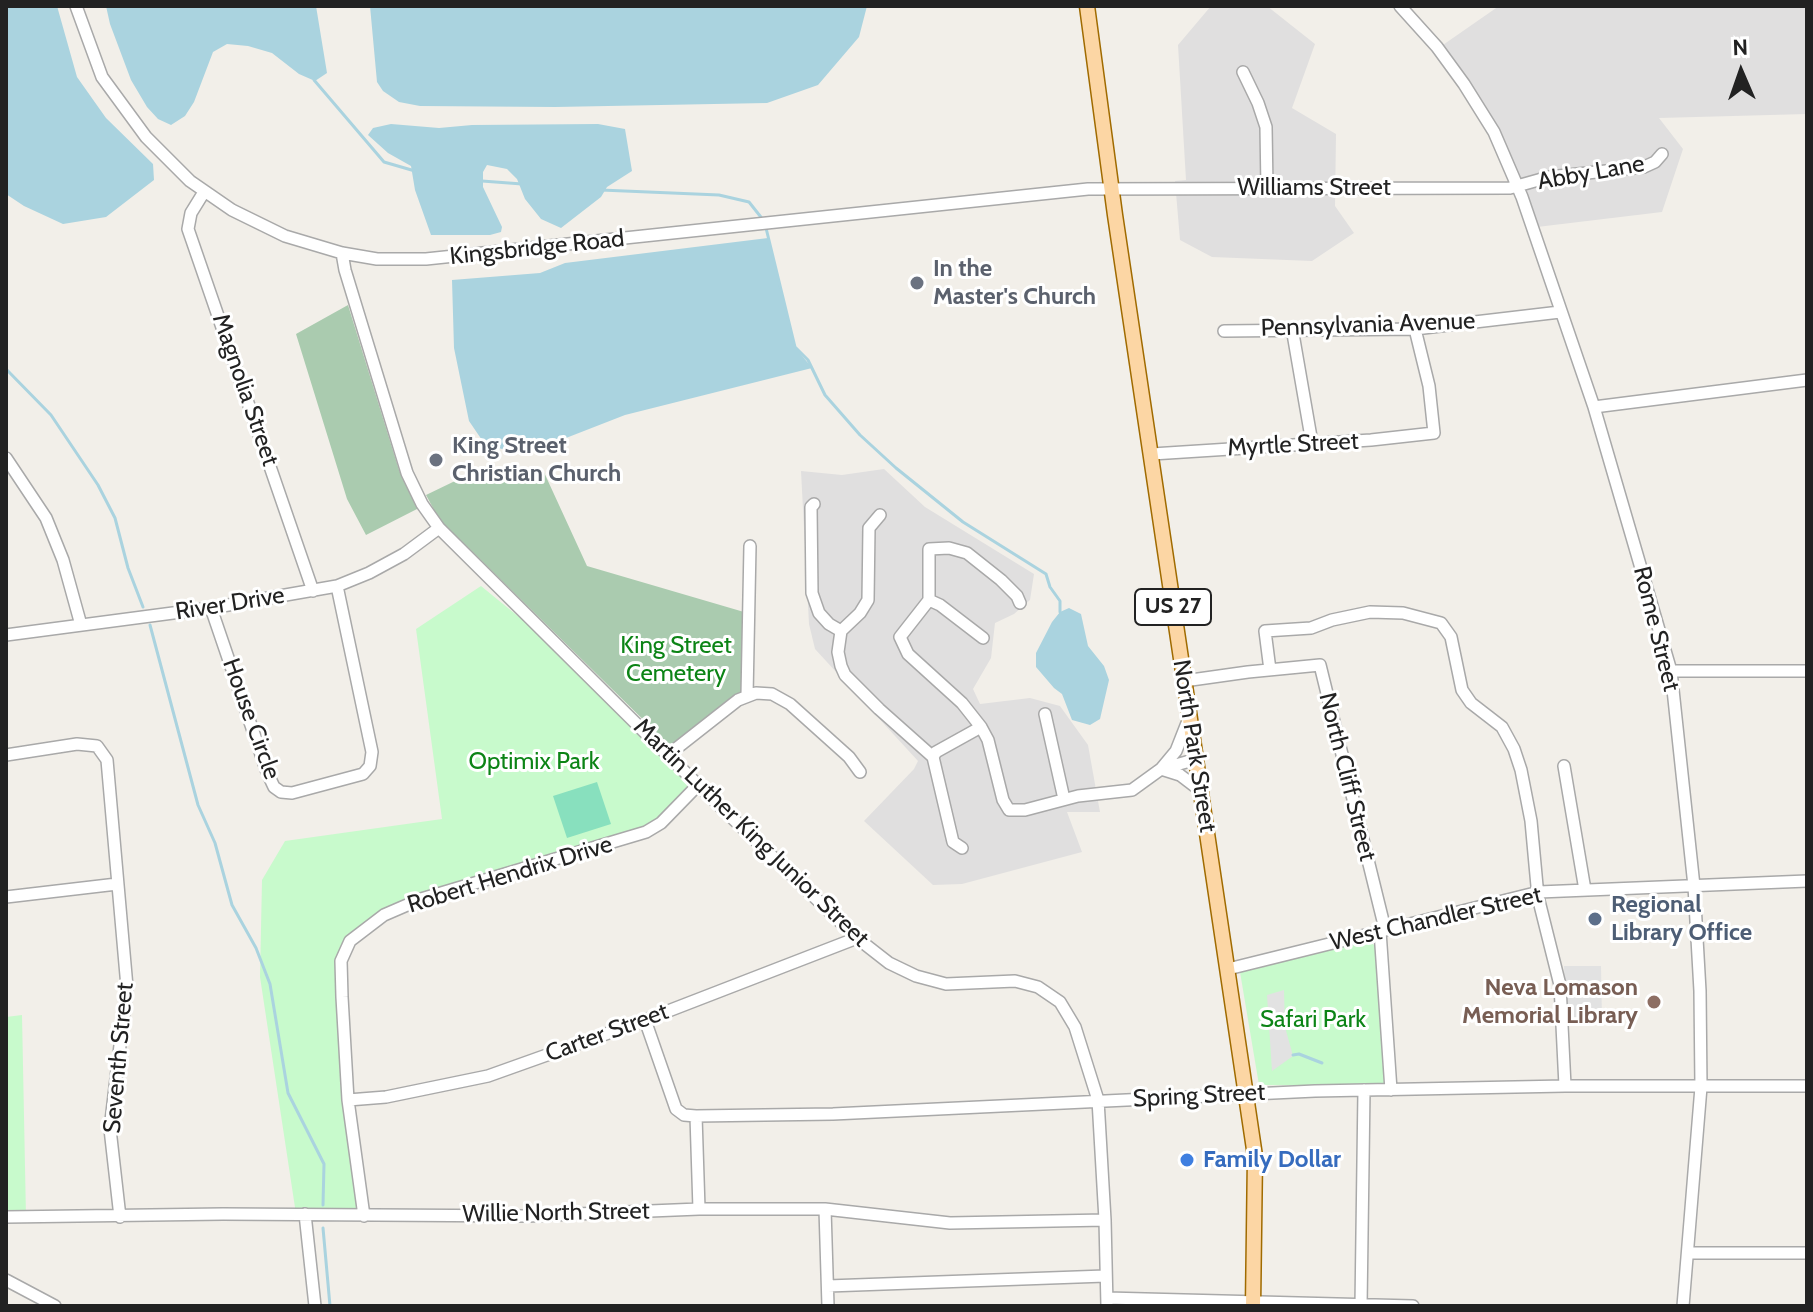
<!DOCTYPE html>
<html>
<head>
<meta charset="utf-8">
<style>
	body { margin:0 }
	#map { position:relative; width:1813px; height:1312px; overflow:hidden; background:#f2efe9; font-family:Cabin,sans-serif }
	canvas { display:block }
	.frame { position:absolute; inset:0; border:8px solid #222; pointer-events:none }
	.north { position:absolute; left:1701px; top:32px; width:80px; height:80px; -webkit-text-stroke:6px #fff; paint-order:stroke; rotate:358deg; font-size:22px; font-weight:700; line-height:32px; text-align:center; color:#222 }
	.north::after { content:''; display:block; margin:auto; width:28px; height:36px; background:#222; clip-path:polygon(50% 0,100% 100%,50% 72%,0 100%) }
</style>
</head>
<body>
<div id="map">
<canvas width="1813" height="1312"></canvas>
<div class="frame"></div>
<div class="north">N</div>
</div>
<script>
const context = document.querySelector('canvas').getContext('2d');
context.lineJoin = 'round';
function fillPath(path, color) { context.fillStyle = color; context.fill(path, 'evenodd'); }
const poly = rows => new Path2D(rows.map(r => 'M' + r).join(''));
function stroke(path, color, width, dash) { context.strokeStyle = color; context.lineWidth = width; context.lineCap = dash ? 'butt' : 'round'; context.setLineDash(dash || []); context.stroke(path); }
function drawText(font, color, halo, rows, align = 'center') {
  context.font = font + ' Cabin,sans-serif'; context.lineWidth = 6; context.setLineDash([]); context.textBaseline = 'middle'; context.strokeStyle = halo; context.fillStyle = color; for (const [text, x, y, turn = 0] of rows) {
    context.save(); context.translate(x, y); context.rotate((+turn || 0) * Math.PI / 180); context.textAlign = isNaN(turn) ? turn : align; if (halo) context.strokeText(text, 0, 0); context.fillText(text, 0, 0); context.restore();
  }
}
fillPath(poly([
	[1211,6,1267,6,1315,44,1292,108,1336,134,1335,206,1354,233,1312,261,1212,257,1180,240,1175,181,1186,180,1178,45],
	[1499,6,1807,6,1807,114,1659,118,1683,149,1662,212,1537,227,1516,172,1440,47],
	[884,469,925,507,1034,574,1030,600,1014,614,995,623,991,658,973,689,980,704,1030,698,1060,706,1088,745,1100,812,1067,812,1082,852,962,884,933,885,864,821,914,769,918,761,815,649,809,624,801,471,842,475]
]), '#e0dfdf');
fillPath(poly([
	[348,305,399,470,419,508,366,535,347,499,296,334],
	[486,466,503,471,542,468,587,566,744,612,743,693,671,747,439,519,426,495]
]), '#aacbaf');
fillPath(poly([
	[481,586,579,666,698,785,661,823,421,899,365,927,341,961,364,1216,296,1214,260,977,262,880,285,841,442,819,416,629],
	[1367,939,1375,946,1384,1083,1381,1086,1259,1085,1240,972],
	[22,1015,26,1217,6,1217,6,1017]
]), '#c8facc');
fillPath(poly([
	[597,782,611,824,567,838,553,796]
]), '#88e0be');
fillPath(poly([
	[1564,966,1601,966,1602,1021,1566,1022],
	[1284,990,1285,1027,1293,1056,1272,1071,1267,995]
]), '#e2e2e2');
fillPath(poly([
	[6,6,57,6,77,77,106,118,153,164,154,180,106,217,63,224,24,206,6,194],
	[106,6,316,6,327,73,315,81,299,74,272,53,248,46,227,44,213,52,194,102,185,116,171,125,158,119,147,107,131,80,110,24],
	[370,6,867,6,859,37,818,85,767,103,555,107,420,106,399,102,383,91,377,82],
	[391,124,439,128,472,125,598,124,625,129,632,171,607,187,601,197,561,228,541,219,525,199,517,179,507,169,487,165,483,172,483,187,502,227,501,232,490,235,431,235,415,190,411,166,388,153,368,135,373,128],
	[768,238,795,347,812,368,625,415,548,445,505,450,484,443,469,421,454,348,452,280,540,273,565,263],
	[1069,608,1081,614,1088,646,1104,666,1109,680,1100,719,1090,725,1072,720,1062,694,1054,688,1036,667,1036,653,1052,622,1060,612]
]), '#aad3df');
stroke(poly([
	[314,80,384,162,415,171],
	[482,181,522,184],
	[601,190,719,195,749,202,764,221],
	[766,228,795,347,808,360,825,395,860,435,896,468,963,522,1046,574,1050,587,1060,601,1060,612],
	[6,369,51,415,98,485,115,518,128,568,143,607],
	[150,625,198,805,215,843,232,905,256,948,270,984,288,1093,324,1164,323,1205],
	[1293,1055,1299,1054,1322,1063],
	[323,1228,330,1306]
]), '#aad3df', 3);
const minor = poly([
	[76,6,102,77,146,137,190,181,232,210,285,236,342,253,377,259,426,259,1088,189,1510,188,1549,177,1644,167,1655,162,1662,154],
	[1400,6,1437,47,1464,84,1494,132,1522,197,1594,407,1671,671,1694,886,1700,991,1701,1087,1683,1306],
	[1243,72,1258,103,1266,127,1267,188],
	[204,192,191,213,188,229,313,591],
	[342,253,345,270,407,473,422,504,439,528,698,785,857,938,889,963,916,976,946,984,1015,981,1038,987,1060,1002,1075,1027,1098,1100,1105,1220,1107,1306],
	[1292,328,1312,443],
	[1224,331,1415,329,1560,312],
	[1594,407,1807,380],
	[1152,454,1371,440,1434,433,1429,386,1415,329],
	[6,458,46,518,63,560,81,625],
	[814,504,811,507,812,593,819,613,829,624,841,631],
	[880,515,869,528,868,600,860,613,841,631,838,652,841,666,845,675,879,709,933,757],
	[929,600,940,605,983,638],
	[1020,603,1017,596,1001,580,967,553,949,548,929,549,929,600,900,637,908,654,962,703,981,727,988,740,1003,800,1009,810,1025,810,1078,796,1132,790,1161,769,1176,751,1189,718],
	[211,608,267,772,274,787,281,792,292,793,363,774,370,766,372,752,337,586],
	[6,635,211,608,337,586,369,573,404,554,439,528],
	[1270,670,1265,631,1311,628,1332,620,1370,612,1403,613,1441,623,1451,637,1462,690,1471,703,1502,727,1514,749,1521,770,1531,821,1538,897,1560,985,1565,1086],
	[1671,671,1807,671],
	[1184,681,1248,672,1320,665,1385,929],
	[747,696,750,546],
	[1045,714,1064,799],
	[6,755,77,744,97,746,107,760,127,987,110,1129,120,1217],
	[668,755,738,700,756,693,772,694,790,704,849,757,860,772],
	[1564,766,1585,890],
	[1165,768,1197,759],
	[1161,769,1180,775,1201,791],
	[962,848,953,842,933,757,936,752,981,727],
	[6,897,117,884],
	[1380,931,1391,1090],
	[1228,969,1539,892,1807,881],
	[645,1020,676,1109,684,1115,696,1116,833,1114,1315,1091,1565,1086,1807,1086],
	[348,1100,386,1097,488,1076,645,1020,857,938],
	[696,1116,699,1209],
	[825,1209,828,1306],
	[305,1214,315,1306],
	[364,1216,348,1100,342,997,341,961,350,941,384,915,421,899,646,832,661,823,698,785],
	[6,1217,223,1214,528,1216,699,1209,825,1209,950,1223,1105,1220],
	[1688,1253,1807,1253],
	[6,1280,55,1306],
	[828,1286,1105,1276],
	[1107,1298,1413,1306],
	[1361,1306,1364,1090]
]);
const major = poly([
	[1087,6,1115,215,1255,1156,1253,1306]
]);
stroke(minor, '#a9a9a9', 14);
stroke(major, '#a06b00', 17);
stroke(minor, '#fff', 11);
stroke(major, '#fcd6a4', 14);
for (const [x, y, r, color] of [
	[917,283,8,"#6b7280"],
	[436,460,8,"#6b7280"],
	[1595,919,8,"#5c6f8a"],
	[1654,1002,8,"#8d6e63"],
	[1187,1160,8,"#3f7fe0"]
]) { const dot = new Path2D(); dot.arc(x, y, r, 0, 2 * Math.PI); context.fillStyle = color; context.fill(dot); stroke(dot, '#fff', 3); }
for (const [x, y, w] of [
	[1173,607,76]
]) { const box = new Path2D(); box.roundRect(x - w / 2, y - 18, w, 36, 6); context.fillStyle = '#fff'; context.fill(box); stroke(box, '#222', 2); }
drawText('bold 22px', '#222', null, [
	["US 27",1173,607]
]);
drawText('24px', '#222', '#fff', [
	["Abby Lane",1591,173,-10],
	["Williams Street",1314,188],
	["Kingsbridge Road",537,248,-6],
	["Pennsylvania Avenue",1368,325,-2],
	["Magnolia Street",245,390,71],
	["Myrtle Street",1293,445,-3],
	["River Drive",230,604,-9],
	["Rome Street",1656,629,76],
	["House Circle",251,719,70],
	["North Park Street",1194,746,81],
	["North Cliff Street",1347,777,76],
	["Martin Luther King Junior Street",751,833,44],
	["Robert Hendrix Drive",510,875,-17],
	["West Chandler Street",1436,919,-13],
	["Carter Street",607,1033,-20],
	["Seventh Street",119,1058,-85],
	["Spring Street",1199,1096,-3],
	["Willie North Street",556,1213,-1]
]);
drawText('bold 24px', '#5b616d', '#fff', [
	["In the",933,269],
	["Master's Church",933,297],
	["King Street",452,446],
	["Christian Church",452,474]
], 'left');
drawText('24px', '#0c8416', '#fff', [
	["King Street",676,646],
	["Cemetery",676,674],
	["Optimix Park",534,762],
	["Safari Park",1313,1020]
]);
drawText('bold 24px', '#4e5e75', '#fff', [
	["Regional",1611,905],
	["Library Office",1611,933]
], 'left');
drawText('bold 24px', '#785e54', '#fff', [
	["Neva Lomason",1638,988],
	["Memorial Library",1638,1016]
], 'right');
drawText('bold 24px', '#366cbe', '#fff', [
	["Family Dollar",1203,1160]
], 'left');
</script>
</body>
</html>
